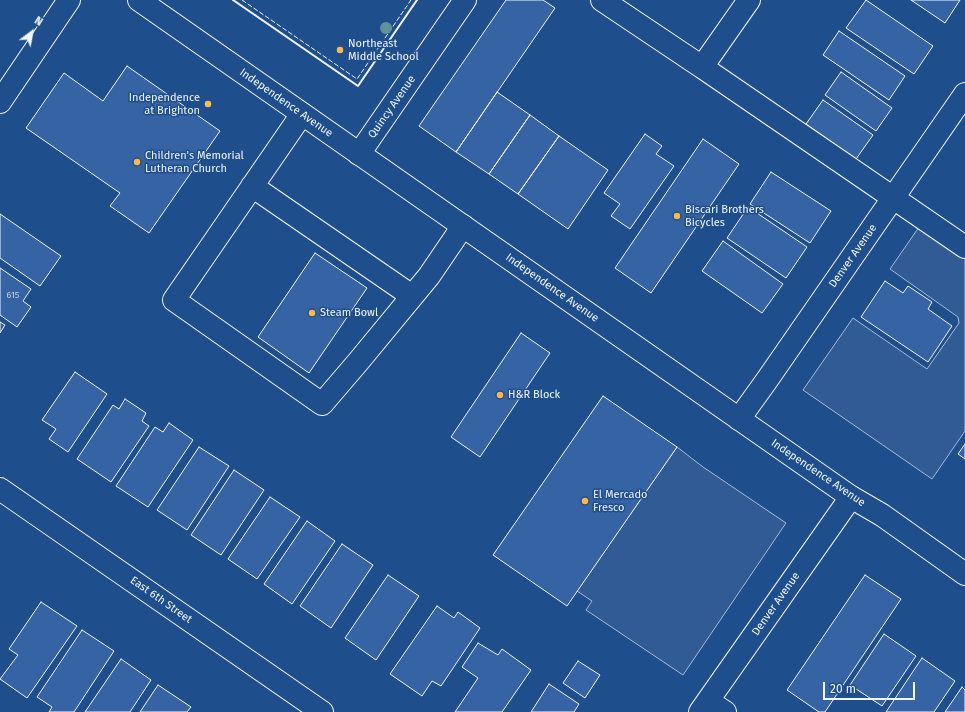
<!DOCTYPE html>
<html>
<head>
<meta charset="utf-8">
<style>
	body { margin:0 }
	#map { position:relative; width:965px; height:712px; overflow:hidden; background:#1f4e8c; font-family:"Fira Sans",sans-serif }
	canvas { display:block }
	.north { position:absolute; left:12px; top:12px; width:40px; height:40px; -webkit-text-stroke:3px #1f4e8c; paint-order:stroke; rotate:32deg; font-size:11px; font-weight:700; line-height:16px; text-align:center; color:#f2f6ff }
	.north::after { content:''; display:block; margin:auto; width:14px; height:18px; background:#f2f6ff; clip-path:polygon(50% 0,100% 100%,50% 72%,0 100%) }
	.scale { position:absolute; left:823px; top:682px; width:92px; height:18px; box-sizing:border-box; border:2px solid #f2f6ff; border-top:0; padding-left:5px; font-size:12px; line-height:14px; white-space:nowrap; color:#f2f6ff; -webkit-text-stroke:3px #1f4e8c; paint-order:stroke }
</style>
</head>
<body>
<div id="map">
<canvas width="965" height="712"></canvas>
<div class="north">N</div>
<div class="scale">20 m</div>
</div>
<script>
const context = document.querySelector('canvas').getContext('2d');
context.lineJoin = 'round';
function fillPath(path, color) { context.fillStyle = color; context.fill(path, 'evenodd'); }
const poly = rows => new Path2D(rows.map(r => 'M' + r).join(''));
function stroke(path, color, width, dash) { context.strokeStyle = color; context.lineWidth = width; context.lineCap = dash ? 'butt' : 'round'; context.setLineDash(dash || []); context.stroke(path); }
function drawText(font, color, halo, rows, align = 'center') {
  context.font = font + ' "Fira Sans",sans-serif'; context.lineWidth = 3; context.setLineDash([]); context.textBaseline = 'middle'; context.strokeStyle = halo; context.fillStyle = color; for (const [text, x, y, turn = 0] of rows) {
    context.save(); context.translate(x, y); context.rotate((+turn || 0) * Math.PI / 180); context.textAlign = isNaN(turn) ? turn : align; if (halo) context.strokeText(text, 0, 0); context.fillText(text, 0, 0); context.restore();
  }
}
const parking = poly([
	[919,227,965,259,965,431,932,479,803,390,853,318,927,369,959,323,958,317,890,269,919,227],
	[677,447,703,467,786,523,683,675,586,610,592,601,577,591,677,447]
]);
fillPath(parking, '#305b95');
stroke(parking, '#a8bbd7', 1);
const building = poly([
	[506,0,543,0,555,8,456,152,419,126,506,0],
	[866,0,933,46,914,74,846,28,866,0],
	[911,0,960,0,945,23,911,0],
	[839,31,905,76,889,100,823,55,839,31],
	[127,66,220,131,149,233,110,206,120,193,26,128,64,73,103,101,127,66],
	[841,72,892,108,876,131,825,95,841,72],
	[497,92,530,115,489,174,456,152,497,92],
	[823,100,873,135,856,159,806,124,823,100],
	[530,115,559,136,518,194,489,174,530,115],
	[645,134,662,146,656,154,674,166,630,229,611,216,620,204,604,193,645,134],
	[559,136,608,170,568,229,518,194,559,136],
	[703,139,739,164,651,293,615,268,703,139],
	[771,172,831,211,810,243,750,204,771,172],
	[748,207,807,247,786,278,727,238,748,207],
	[0,214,61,256,40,286,0,258,0,214],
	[723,241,783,284,762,313,702,271,723,241],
	[315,253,367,288,309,373,258,337,315,253],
	[0,268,31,289,23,301,31,307,17,327,0,315,0,268],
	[885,281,903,293,908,286,932,302,928,309,952,326,928,362,861,317,885,281],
	[0,322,5,325,0,333,0,322],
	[521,333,550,353,480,457,451,437,521,333],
	[75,372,107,394,68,452,49,439,56,429,42,420,75,372],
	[603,396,677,447,567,606,493,555,603,396],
	[125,399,146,413,142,421,149,426,111,482,77,459,113,405,119,409,125,399],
	[169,423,193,440,148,507,116,486,155,427,163,432,169,423],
	[965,444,965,459,958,454,965,444],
	[199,447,229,466,187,530,157,510,199,447],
	[234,470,264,490,221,555,191,535,234,470],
	[270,497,300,517,257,579,228,559,270,497],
	[307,521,335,541,292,604,264,584,307,521],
	[342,544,373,565,331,628,300,606,342,544],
	[388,575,419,596,376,660,345,638,388,575],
	[865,575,901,599,825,712,819,712,787,690,865,575],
	[41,602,77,626,27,698,0,679,18,655,9,649,41,602],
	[437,606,454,618,458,612,480,628,441,686,432,681,422,696,390,674,437,606],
	[82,630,114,651,74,712,49,712,52,707,37,697,82,630],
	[884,634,916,656,882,706,850,685,884,634],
	[478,643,498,655,502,649,531,670,502,712,455,712,478,678,462,667,478,643],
	[922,658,955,681,934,712,886,712,922,658],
	[121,659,151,680,130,712,85,712,121,659],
	[578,661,600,675,585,698,563,683,578,661],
	[549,684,579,704,574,712,531,712,549,684],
	[158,685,191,707,187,712,140,712,158,685],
	[962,687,965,690,965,712,945,712,962,687]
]);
fillPath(building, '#3563a3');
stroke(building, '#f2f6ff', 1);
const minor = poly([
	[602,0,702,67],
	[749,0,702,67,965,247],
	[0,102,69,0],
	[302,114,174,300,322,404,358,362,429,276,463,226],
	[359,154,465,0],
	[252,186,412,296],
	[739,419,767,380,965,94],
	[0,489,322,712],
	[708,701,725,712],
	[700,712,851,497]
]);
const major = poly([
	[139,0,851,497,882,515,965,574]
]);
stroke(minor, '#f2f6ff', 24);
stroke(major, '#f2f6ff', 24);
stroke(minor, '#1f4e8c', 22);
stroke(major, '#1f4e8c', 22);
stroke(poly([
	[242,0,357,79,411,0]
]), '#f2f6ff', 1, [5, 2]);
stroke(poly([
	[233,0,358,86,417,0]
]), '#f2f6ff', 2);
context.fillStyle = '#61919a';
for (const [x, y] of [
	[386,28]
]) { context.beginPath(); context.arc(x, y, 6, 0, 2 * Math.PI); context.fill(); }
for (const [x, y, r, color] of [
	[340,50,4,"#ffb74d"],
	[208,104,4,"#ffb74d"],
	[137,162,4,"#ffb74d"],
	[677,216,4,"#ffb74d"],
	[312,313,4,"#ffb74d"],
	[500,395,4,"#ffb74d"],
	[585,501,4,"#ffb74d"]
]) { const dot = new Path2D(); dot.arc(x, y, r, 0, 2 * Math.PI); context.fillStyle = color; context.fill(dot); stroke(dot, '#1f4e8c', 1.5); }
drawText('9px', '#c3d1e8', null, [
	["615",13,295]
]);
drawText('11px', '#f2f6ff', '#1f4e8c', [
	["Northeast",348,44],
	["Middle School",348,57],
	["Independence",200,98,"right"],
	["at Brighton",200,111,"right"],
	["Children's Memorial",145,156],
	["Lutheran Church",145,169],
	["Biscari Brothers",685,210],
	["Bicycles",685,223],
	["Steam Bowl",320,313],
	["H&R Block",508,395],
	["El Mercado",593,495],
	["Fresco",593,508]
], 'left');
drawText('11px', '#f2f6ff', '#1f4e8c', [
	["Independence Avenue",286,103,35],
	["Quincy Avenue",392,107,-55],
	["Denver Avenue",853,256,-55],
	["Independence Avenue",552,288,35],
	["Independence Avenue",818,473,34],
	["East 6th Street",161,600,35],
	["Denver Avenue",776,604,-55]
]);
</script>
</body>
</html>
